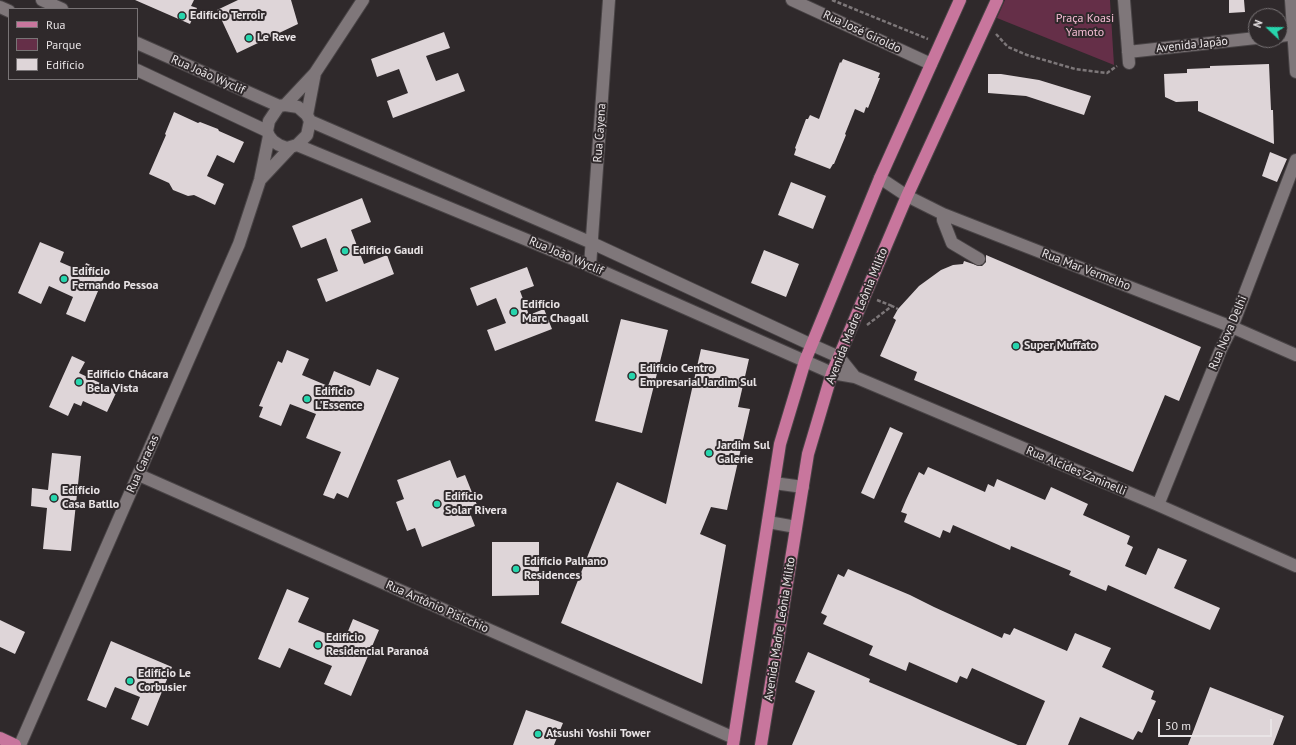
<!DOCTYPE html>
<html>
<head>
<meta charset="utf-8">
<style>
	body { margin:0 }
	#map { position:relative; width:1296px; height:745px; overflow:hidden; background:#2f292b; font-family:"PT Sans",sans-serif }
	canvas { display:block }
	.legend { position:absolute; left:8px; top:8px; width:130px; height:72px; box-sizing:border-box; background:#2f292b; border:1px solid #797476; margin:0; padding:5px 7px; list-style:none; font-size:12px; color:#e9e4e6 }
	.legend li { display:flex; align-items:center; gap:8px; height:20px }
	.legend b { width:20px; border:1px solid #797476 }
	.north { position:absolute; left:1248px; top:8px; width:40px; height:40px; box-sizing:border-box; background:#2f292b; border:1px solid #797476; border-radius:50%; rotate:292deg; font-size:11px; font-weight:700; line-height:16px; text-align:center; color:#e9e4e6 }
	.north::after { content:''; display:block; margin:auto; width:14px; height:18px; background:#27d5ad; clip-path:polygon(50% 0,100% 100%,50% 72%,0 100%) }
	.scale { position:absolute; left:1158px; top:719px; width:114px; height:18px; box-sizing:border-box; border:2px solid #e9e4e6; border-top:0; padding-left:5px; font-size:12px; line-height:14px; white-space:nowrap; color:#e9e4e6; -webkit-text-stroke:3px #2f292b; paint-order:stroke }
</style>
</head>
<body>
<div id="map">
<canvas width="1296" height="745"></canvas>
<ul class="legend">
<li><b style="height:5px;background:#c8769d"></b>Rua</li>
<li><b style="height:11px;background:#652f48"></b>Parque</li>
<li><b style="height:11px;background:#ded5d8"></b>Edifício</li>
</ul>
<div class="north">N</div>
<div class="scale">50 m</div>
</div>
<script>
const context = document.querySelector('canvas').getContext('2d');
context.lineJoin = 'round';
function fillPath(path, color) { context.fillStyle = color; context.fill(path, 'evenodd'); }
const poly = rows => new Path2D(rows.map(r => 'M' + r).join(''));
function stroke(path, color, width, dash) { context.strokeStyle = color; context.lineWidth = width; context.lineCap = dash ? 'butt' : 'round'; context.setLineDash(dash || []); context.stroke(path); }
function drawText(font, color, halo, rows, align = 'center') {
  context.font = font + ' "PT Sans",sans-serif'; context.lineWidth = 4; context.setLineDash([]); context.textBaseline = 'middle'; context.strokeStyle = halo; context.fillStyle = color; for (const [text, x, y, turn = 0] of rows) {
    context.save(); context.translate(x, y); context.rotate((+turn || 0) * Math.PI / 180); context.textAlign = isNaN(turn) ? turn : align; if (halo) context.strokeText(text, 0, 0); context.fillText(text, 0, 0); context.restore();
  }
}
fillPath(poly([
	[1005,0,1110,0,1114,65,997,18]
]), '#652f48');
fillPath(poly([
	[135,0,194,0,191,6,197,8,190,24],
	[238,0,291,0,298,24,237,53,217,10],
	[1229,0,1244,0,1245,12,1229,13],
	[444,32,450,48,426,56,436,81,458,73,465,91,393,118,387,101,408,93,399,69,377,77,371,59],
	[843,59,880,73,878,78,880,78,868,108,866,107,864,113,855,109,845,134,846,135,834,164,833,164,830,169,794,155,796,149,795,148,806,119,808,119,810,115,819,119,840,62,841,63],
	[1269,64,1271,110,1273,110,1274,144,1198,111,1198,101,1176,102,1165,97,1164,74,1187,73,1187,69,1210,68,1210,66],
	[988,74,1001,74,1039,80,1091,96,1084,115,1026,96,988,93],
	[174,112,198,123,200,122,218,129,219,131,244,142,234,163,217,155,207,176,224,184,215,205,194,195,188,196,173,190,169,183,149,174,166,135,165,134],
	[1270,152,1287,159,1277,182,1262,176],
	[791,182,826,196,813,229,778,215],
	[362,198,371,222,351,230,364,264,387,255,394,274,326,302,317,279,338,271,326,238,301,248,292,226],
	[40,242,64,252,60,262,83,272,86,263,106,272,85,322,66,314,73,297,49,286,41,304,18,293],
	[764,250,799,264,786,297,751,283],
	[986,255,1201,347,1179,401,1165,395,1133,472,914,380,917,372,880,356,896,320,893,318,898,309,919,286,941,270,953,265,963,264,964,261,979,266,982,266,986,262],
	[527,267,534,286,520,291,529,315,544,309,552,329,495,351,487,330,506,323,496,298,477,306,470,288],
	[621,319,668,330,642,433,595,421],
	[701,349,749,359,738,407,750,409,727,510,711,507,700,534,726,545,702,684,561,623,617,482,666,504],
	[287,350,309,359,302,375,328,386,334,371,370,386,377,369,399,378,348,498,337,493,334,499,323,495,341,452,306,438,316,414,290,404,281,426,259,417,263,407,259,406,278,361,282,363],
	[72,356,85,362,79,373,117,391,107,412,83,401,81,406,74,403,68,416,49,407],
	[890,427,903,433,874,499,861,493],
	[52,453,81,456,71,551,43,549,47,508,31,506,32,488,48,490],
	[450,460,457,478,465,475,477,505,468,508,475,526,422,547,415,528,407,531,396,502,404,499,397,480],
	[928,467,985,492,988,484,994,487,997,479,1045,500,1051,487,1088,504,1083,515,1130,536,1127,544,1133,547,1125,566,1146,575,1158,548,1187,560,1174,588,1220,608,1210,630,1108,585,1106,591,1069,575,1071,571,1011,546,1010,550,953,525,950,533,943,530,940,538,904,522,907,514,901,512,906,500,919,472,924,475],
	[492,542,539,542,539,595,492,596],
	[848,569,910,595,934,607,1002,638,1004,633,1010,635,1014,628,1067,651,1075,633,1111,648,1102,667,1154,691,1151,699,1156,701,1142,733,1138,731,1133,740,1080,717,1068,745,1026,745,1045,701,972,668,967,679,960,676,957,683,909,662,906,671,869,655,873,646,823,624,827,616,821,613,838,574,844,577],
	[287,589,309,598,298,622,344,641,353,619,379,630,351,696,324,684,332,666,289,648,280,668,258,659],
	[0,620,25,632,15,654,0,647],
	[111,641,172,667,148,726,131,719,140,697,115,687,106,708,87,700],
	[808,652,870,679,869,682,1018,745,792,745,815,691,795,682],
	[1210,687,1284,716,1273,745,1188,745],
	[526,710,563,723,554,745,513,745]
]), '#ded5d8');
const minor = poly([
	[42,0,62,9],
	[792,0,931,64],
	[1124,0,1129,63],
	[1291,0,1296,72],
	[0,7,9,11],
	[1280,36,1296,34],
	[137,43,279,106],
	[1128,52,1256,38],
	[137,70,267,131],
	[307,115,315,73],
	[310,121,592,243,812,345,839,357,855,377],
	[269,136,273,141,279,145,287,148,297,145,307,135,310,121,307,115,298,107,285,105],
	[297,145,590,266,832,373,855,377,1158,505,1296,566],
	[880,178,907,196,943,214,1232,327,1296,355],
	[261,179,291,147],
	[943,214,943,220,952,243,979,259],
	[590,266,609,0],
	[139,475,734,738],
	[774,483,803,487],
	[1158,505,1221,349,1232,327,1296,160],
	[768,522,796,527],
	[20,745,239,244,260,180,269,136,267,131,269,121,279,106,285,105,315,73,363,0]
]);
const major = poly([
	[0,738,15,745],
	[733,745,780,444,805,361,880,178,960,0],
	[761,745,808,454,832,373,907,196,997,0]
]);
stroke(minor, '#494446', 14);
stroke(major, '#494446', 14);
stroke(poly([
	[832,0,928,39],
	[996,34,1008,47,1027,55,1075,69,1107,73,1117,66],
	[877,300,892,306],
	[867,325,892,306,898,309]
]), '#7d7779', 2.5, [4, 2]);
stroke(minor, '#7f777a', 12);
stroke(major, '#c8769d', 12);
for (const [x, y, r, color] of [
	[182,16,4,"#27d5ad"],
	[249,38,4,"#27d5ad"],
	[345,251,4,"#27d5ad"],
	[64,279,4,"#27d5ad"],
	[514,312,4,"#27d5ad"],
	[1016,346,4,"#27d5ad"],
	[632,376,4,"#27d5ad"],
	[79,382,4,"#27d5ad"],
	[307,399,4,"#27d5ad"],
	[709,453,4,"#27d5ad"],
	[54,498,4,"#27d5ad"],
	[437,504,4,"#27d5ad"],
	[516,569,4,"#27d5ad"],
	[318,645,4,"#27d5ad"],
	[130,681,4,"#27d5ad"],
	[538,734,4,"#27d5ad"]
]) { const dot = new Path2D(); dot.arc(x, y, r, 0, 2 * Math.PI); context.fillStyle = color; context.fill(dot); stroke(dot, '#2f292b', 1.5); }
drawText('bold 12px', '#e9e4e6', '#2f292b', [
	["Edifício Terroir",190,16],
	["Le Reve",257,38],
	["Edifício Gaudi",353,251],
	["Edifício",72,272],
	["Fernando Pessoa",72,286],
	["Edifício",522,305],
	["Marc Chagall",522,319],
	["Super Muffato",1024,346],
	["Edifício Centro",640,369],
	["Empresarial Jardim Sul",640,383],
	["Edifício Chácara",87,375],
	["Bela Vista",87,389],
	["Edifício",315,392],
	["L'Essence",315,406],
	["Jardim Sul",717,446],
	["Galerie",717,460],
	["Edifício",62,491],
	["Casa Batllo",62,505],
	["Edifício",445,497],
	["Solar Rivera",445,511],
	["Edifício Palhano",524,562],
	["Residences",524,576],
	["Edifício",326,638],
	["Residencial Paranoá",326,652],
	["Edifício Le",138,674],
	["Corbusier",138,688],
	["Atsushi Yoshii Tower",546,734]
], 'left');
drawText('12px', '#f5bdd4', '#2f292b', [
	["Praça Koasi",1085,19],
	["Yamoto",1085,33]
]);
drawText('12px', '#e9e4e6', '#2f292b', [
	["Rua José Giroldo",862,32,25],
	["Avenida Japão",1192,45,-6],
	["Rua João Wyclif",208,75,24],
	["Rua Cayena",600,133,-86],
	["Rua João Wyclif",566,256,23],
	["Rua Mar Vermelho",1086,270,21],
	["Avenida Madre Leônia Milito",857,316,-68],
	["Rua Nova Delhi",1228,333,-67],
	["Rua Caracas",143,464,-66],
	["Rua Alcides Zaninelli",1076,471,23],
	["Rua Antônio Pisicchio",437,607,24],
	["Avenida Madre Leônia Milito",780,629,-81]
]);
</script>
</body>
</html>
